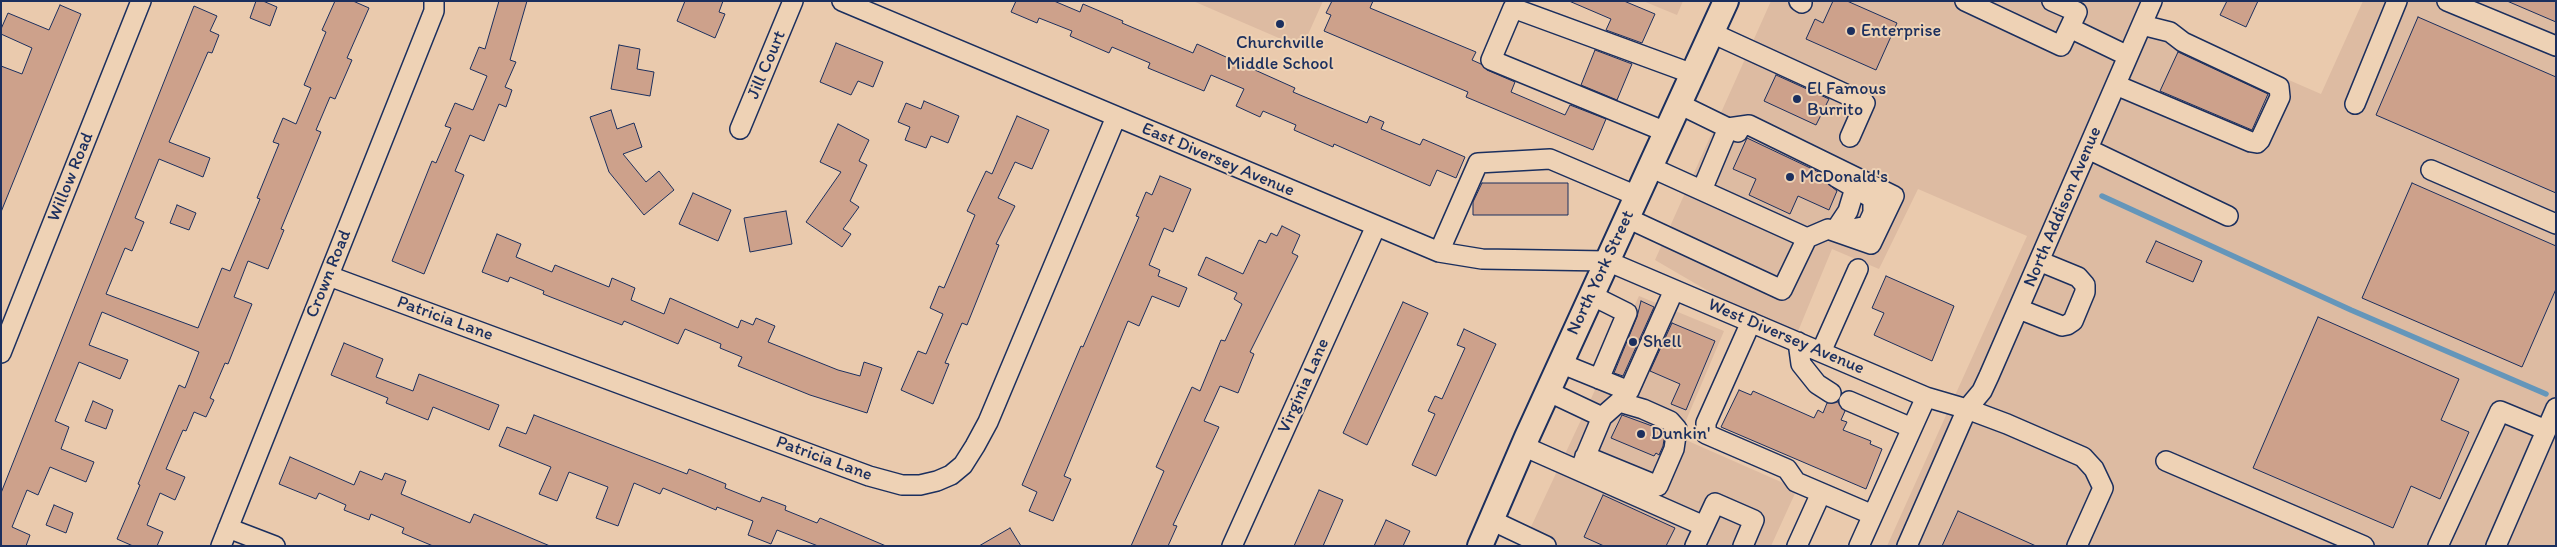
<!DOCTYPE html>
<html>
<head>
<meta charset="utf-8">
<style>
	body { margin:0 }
	#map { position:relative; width:2557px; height:547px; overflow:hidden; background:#eacaad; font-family:Itim,sans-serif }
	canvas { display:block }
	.frame { position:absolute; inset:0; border:2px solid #1b2f5e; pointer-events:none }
</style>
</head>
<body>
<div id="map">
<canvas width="2557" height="547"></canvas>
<div class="frame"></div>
</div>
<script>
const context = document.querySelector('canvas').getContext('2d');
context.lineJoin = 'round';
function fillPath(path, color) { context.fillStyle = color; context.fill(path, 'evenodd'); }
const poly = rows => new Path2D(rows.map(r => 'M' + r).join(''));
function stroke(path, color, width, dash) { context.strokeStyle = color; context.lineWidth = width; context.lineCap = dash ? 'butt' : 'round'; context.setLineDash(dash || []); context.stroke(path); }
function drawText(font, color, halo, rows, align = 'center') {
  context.font = font + ' Itim,sans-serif'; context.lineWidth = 4; context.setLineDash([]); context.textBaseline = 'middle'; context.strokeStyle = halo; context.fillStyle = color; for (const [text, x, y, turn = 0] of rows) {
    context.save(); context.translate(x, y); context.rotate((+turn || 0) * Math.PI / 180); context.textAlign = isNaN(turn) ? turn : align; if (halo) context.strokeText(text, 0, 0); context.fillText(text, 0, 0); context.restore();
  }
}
fillPath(poly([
	[1193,1,1323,1,1302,48],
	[1643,1,1683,1,1677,15],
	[1771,1,2161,1,2153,21,2321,94,2363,1,2556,1,2556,546,1887,546,2027,236,1918,189,1879,269,1832,249,1794,341,1655,260],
	[1639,296,1724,331,1679,437,1797,489,1771,546,1522,546]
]), '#ddbba2');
stroke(poly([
	[2102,196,2351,310,2546,394]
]), '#6496ba', 5.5);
const building = poly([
	[256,1,263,1,277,7,270,26,250,18,256,1],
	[335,1,353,1,369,8,347,58,352,60,335,99,330,97,316,130,321,132,281,229,284,230,268,269,248,261,234,297,252,304,228,364,225,363,210,398,214,400,206,417,194,412,186,431,183,430,166,469,185,477,175,500,160,493,147,525,163,532,157,546,133,546,117,539,140,485,138,484,179,385,185,388,199,352,102,312,89,345,128,360,120,379,79,362,55,421,69,427,61,449,94,462,86,482,50,467,38,495,27,490,12,527,30,535,26,546,1,546,1,493,194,6,217,16,210,31,219,35,212,53,208,52,169,142,210,158,203,177,159,159,135,218,144,222,132,251,125,248,106,294,198,328,222,268,230,271,260,199,257,198,279,144,273,142,283,118,296,124,311,88,304,85,326,32,322,30,335,1],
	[499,1,527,1,510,60,516,62,505,87,512,90,506,107,499,104,484,141,470,135,455,171,464,175,424,274,392,261,432,161,436,163,451,128,445,126,455,103,473,110,487,76,470,69,479,47,485,49,499,1],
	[685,1,723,1,719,12,725,14,715,38,677,21,685,1],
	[1016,1,1054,1,1080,12,1083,4,1123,21,1122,23,1193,53,1197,44,1295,88,1293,92,1367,123,1370,116,1384,122,1381,129,1420,145,1423,139,1465,157,1456,178,1437,170,1430,186,1334,144,1333,147,1294,130,1296,125,1263,111,1260,117,1236,106,1244,89,1211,75,1204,91,1148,68,1150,63,1112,47,1109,53,1070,36,1072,31,1039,18,1037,23,1011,12,1016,1],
	[1332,1,1373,1,1370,8,1476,52,1472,60,1481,64,1487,70,1515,82,1511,92,1565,115,1570,105,1606,119,1593,150,1466,97,1468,92,1324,31,1331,15,1326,13,1332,1],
	[1569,1,1624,1,1655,14,1642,43,1606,30,1611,19,1569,1],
	[1833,1,1847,1,1897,23,1876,70,1806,39,1815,19,1823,23,1833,1],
	[2227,1,2258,1,2246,27,2220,15,2227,1],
	[2507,1,2556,1,2556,22,2507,1],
	[60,5,81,14,1,212,1,66,22,74,32,48,1,34,1,29,8,13,49,30,60,5],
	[2418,17,2556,77,2556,193,2376,115,2418,17],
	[836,43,883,62,873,87,858,81,851,95,820,82,836,43],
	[619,45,640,49,637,69,654,72,650,96,611,89,619,45],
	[1595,50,1632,64,1617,100,1581,85,1595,50],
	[2178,52,2268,94,2252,130,2160,91,2178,52],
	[1776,75,1829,99,1816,125,1764,101,1776,75],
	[924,101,959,116,948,143,931,136,926,148,905,140,910,127,898,122,906,103,921,109,924,101],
	[611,110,617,129,634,123,642,147,623,154,646,182,659,171,674,190,644,215,609,172,590,117,611,110],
	[1017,116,1049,130,1032,169,1015,162,998,198,1015,206,996,244,999,245,967,325,962,323,945,363,949,364,933,404,901,390,918,351,926,354,943,314,930,308,939,286,944,288,975,215,967,211,986,171,992,174,1017,116],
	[838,124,869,140,859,161,867,165,850,201,859,207,843,229,851,234,842,247,806,222,841,172,820,162,838,124],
	[1747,138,1825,175,1827,183,1837,191,1829,210,1798,196,1790,214,1749,195,1756,179,1733,169,1747,138],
	[1160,176,1191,189,1173,232,1164,228,1149,265,1160,270,1158,276,1187,288,1179,307,1152,296,1139,326,1128,321,1064,476,1071,479,1053,521,1029,511,1037,492,1022,485,1081,346,1083,347,1139,217,1136,216,1146,192,1152,195,1160,176],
	[1482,183,1568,183,1568,215,1473,215,1473,202,1482,183],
	[2412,183,2556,246,2556,289,2522,367,2362,298,2412,183],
	[693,193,731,210,718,241,679,224,693,193],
	[177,205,196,213,189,230,170,223,177,205],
	[786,211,792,244,750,252,744,218,786,211],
	[1282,226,1300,235,1292,253,1298,256,1250,352,1254,354,1238,393,1220,386,1204,421,1219,427,1173,525,1177,526,1168,546,1131,546,1164,471,1156,467,1192,387,1200,391,1221,340,1225,341,1242,304,1234,299,1237,293,1198,275,1206,257,1243,274,1259,240,1266,243,1271,233,1277,236,1282,226],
	[497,234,521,244,516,257,552,272,555,265,609,287,612,278,635,288,631,300,664,314,670,298,738,328,741,320,753,325,756,318,775,326,768,342,838,370,860,376,864,362,882,368,867,413,810,395,738,366,742,357,720,348,721,344,685,329,678,344,624,321,622,325,543,294,544,291,510,277,508,282,482,272,497,234],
	[2156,241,2202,261,2193,282,2146,262,2156,241],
	[1886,276,1954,306,1932,361,1874,335,1884,313,1872,308,1886,276],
	[1641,301,1654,307,1623,376,1614,373,1637,317,1641,301],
	[1403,302,1428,313,1367,445,1343,433,1403,302],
	[2318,317,2459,379,2441,420,2469,432,2440,499,2411,486,2393,528,2253,468,2318,317],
	[1672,323,1715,341,1686,410,1671,404,1680,384,1650,371,1672,323],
	[1464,329,1496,344,1436,476,1412,465,1435,414,1428,411,1435,396,1442,399,1465,348,1457,345,1464,329],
	[344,343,383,359,376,377,413,391,419,374,499,405,489,430,433,407,428,420,386,403,388,398,331,375,344,343],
	[1739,390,1751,395,1753,391,1814,418,1818,410,1823,413,1827,403,1838,402,1845,411,1841,420,1847,422,1843,430,1871,441,1870,444,1882,449,1866,489,1721,427,1739,390],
	[93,401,113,410,106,429,85,421,93,401],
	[534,415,687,474,689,469,726,484,725,488,760,502,762,497,786,506,785,510,817,523,820,518,886,546,818,546,777,530,771,544,748,535,753,521,717,507,716,510,663,488,660,494,634,483,618,526,596,518,608,487,569,472,557,501,539,494,551,467,499,446,507,427,526,434,534,415],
	[1622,415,1663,430,1665,433,1663,446,1659,455,1656,453,1654,456,1611,438,1622,415],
	[290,457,354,485,360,471,382,480,385,473,406,481,401,494,470,523,474,514,550,546,433,546,402,533,404,528,371,514,369,520,344,510,346,505,319,493,316,499,279,484,290,457],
	[1319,490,1343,500,1323,546,1294,546,1319,490],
	[1603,495,1675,528,1666,546,1604,546,1584,537,1603,495],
	[54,505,73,513,66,533,46,525,54,505],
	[1958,511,2036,546,1942,546,1958,511],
	[1386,520,1410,531,1403,546,1374,546,1386,520],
	[1010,528,1021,546,979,546,1010,528]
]);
fillPath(building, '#cda18b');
stroke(building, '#1b2f5e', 1);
const minor = poly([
	[842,1,1439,252,1482,259,1607,261,1926,397,1967,409,2007,424,2083,457,2094,469,2103,488,2077,546],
	[1799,1,1802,3],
	[1965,1,2061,46,2077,12,2052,1],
	[2447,1,2556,46],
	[2070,28,2128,56],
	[1712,33,1865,103,1850,137],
	[2116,85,2251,142,2257,143,2260,140,2280,97,2279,87,2183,42,2170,32,2142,25],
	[1679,104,1728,128,1749,125,1894,196,1871,244,1828,229,1807,238],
	[2355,104,2397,1],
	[740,129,793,1],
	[1666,132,1491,60,1513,8,1693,74],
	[2088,149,2228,216],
	[2431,170,2556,224],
	[1836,177,1855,188,1848,211,1838,226],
	[1702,190,1728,128,1738,132],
	[1627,218,1782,290,1807,238,1650,167],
	[1838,226,1853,229,1867,226,1873,213,1873,199,1855,188],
	[1439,252,1478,163,1550,159,1637,196],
	[329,276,869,476,902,485,920,485,937,481,951,475,963,465,975,446,988,422,1116,117],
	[1591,295,1627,313,1599,379],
	[2019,309,2062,326,2067,325,2073,321,2085,292,2085,285,2078,277,2039,261],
	[1751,322,1706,423,1706,434,1787,469,1796,482,1873,515],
	[1798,342,1801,364,1817,384,1831,393],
	[1821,352,1858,269],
	[1,353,141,1],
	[1560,363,1629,391,1674,290],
	[1547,391,1602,417,1581,467],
	[1849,401,1912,428],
	[1523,446,1704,526],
	[1585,456,1658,486,1674,449,1677,429,1670,421,1643,409,1619,402,1602,417],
	[2166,461,2364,546],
	[1491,520,1546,546],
	[228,528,275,546],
	[221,546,434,11,434,1],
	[1232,546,1376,226],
	[1695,546,1715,503,1754,520,1743,546],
	[1797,546,1821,493],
	[1859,546,1926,397],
	[1907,546,1967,409,1982,391,1989,376,2152,1],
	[2438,546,2500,411,2546,430],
	[2496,546,2556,408]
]);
const major = poly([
	[1480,546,1527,437,1726,1]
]);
stroke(minor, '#1b2f5e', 22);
stroke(major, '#1b2f5e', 28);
stroke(minor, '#eed2b5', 19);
stroke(major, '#eed2b5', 24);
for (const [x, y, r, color] of [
	[1280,24,5,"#1b2f5e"],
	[1851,31,5,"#1b2f5e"],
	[1797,99,5,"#1b2f5e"],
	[1790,177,5,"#1b2f5e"],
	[1633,342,5,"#1b2f5e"],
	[1641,434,5,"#1b2f5e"]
]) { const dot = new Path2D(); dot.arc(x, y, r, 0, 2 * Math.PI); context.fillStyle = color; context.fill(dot); stroke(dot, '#eed2b5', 2); }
drawText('18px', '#1b2f5e', '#eed2b5', [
	["Enterprise",1861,31],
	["Churchville",1280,43,"center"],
	["Middle School",1280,64,"center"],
	["El Famous",1807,89],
	["Burrito",1807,110],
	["McDonald's",1800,177],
	["Shell",1643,342],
	["Dunkin'",1651,434]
], 'left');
drawText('18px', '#1b2f5e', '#eed2b5', [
	["Jill Court",767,65,-67],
	["East Diversey Avenue",1218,160,23],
	["Willow Road",71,177,-68],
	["North Addison Avenue",2063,207,-67],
	["North York Street",1601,273,-65],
	["Crown Road",329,274,-68],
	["Patricia Lane",445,319,20],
	["West Diversey Avenue",1786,337,23],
	["Virginia Lane",1304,386,-66],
	["Patricia Lane",824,459,20]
]);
</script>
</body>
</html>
